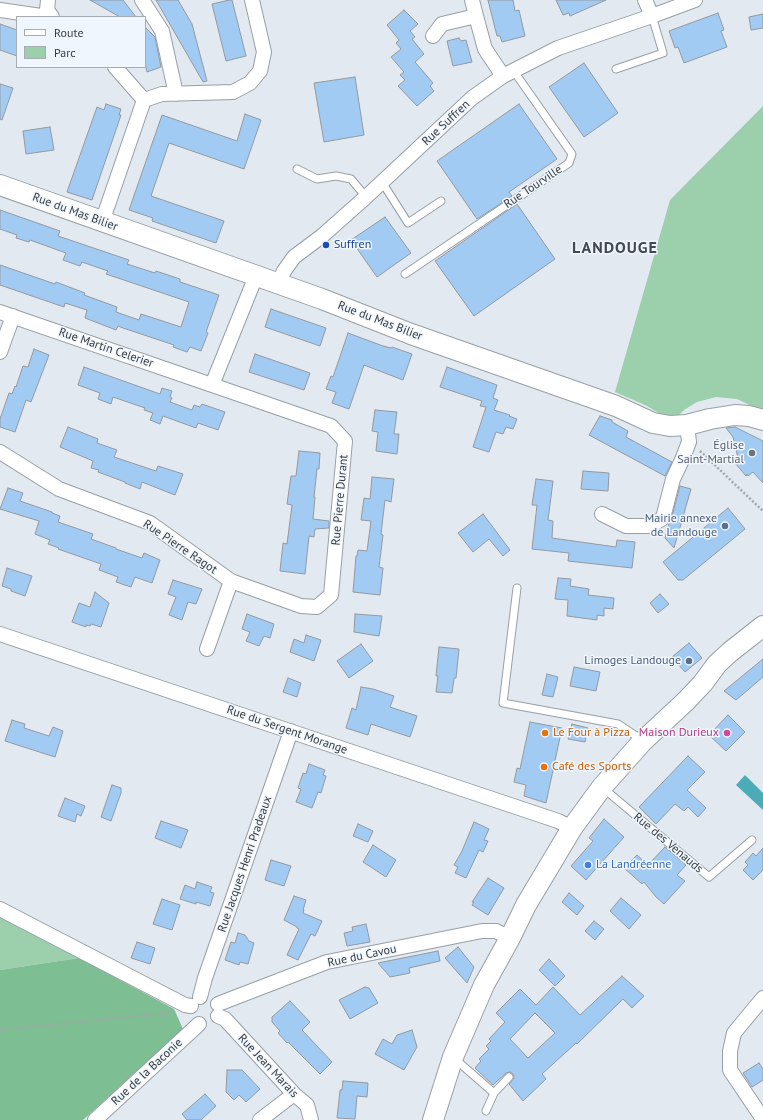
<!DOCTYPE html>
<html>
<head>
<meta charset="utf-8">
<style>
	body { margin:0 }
	#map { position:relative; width:763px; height:1120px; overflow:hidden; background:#e2e9f0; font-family:"PT Sans",sans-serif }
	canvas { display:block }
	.legend { position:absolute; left:16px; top:16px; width:130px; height:52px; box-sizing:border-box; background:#eff6fd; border:1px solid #a6acb1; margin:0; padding:5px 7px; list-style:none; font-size:12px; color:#393c3e }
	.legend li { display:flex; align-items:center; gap:8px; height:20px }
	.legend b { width:20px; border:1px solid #a6acb1 }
</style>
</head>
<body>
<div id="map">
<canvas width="763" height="1120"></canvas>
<ul class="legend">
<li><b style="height:5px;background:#fff"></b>Route</li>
<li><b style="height:11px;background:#9cd0ac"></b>Parc</li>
</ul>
</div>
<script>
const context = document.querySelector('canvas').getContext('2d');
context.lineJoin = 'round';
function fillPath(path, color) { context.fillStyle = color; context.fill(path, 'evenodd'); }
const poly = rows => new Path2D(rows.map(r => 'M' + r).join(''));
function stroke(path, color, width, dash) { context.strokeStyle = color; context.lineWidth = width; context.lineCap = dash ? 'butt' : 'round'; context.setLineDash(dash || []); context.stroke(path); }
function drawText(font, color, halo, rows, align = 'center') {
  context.font = font + ' "PT Sans",sans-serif'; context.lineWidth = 3; context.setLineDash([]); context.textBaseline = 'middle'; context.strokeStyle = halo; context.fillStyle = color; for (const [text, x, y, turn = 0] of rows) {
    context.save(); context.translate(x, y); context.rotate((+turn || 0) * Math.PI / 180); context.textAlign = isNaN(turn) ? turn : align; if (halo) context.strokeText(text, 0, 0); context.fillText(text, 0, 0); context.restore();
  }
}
fillPath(poly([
	[763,106,763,416,756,408,737,399,716,397,697,402,684,410,673,421,645,405,615,392,670,200],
	[0,917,79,958,0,970]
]), '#9cd0ac');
fillPath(poly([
	[79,958,174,1009,183,1029,83,1120,0,1120,0,970]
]), '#7ebe93');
fillPath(poly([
	[745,775,763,793,763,810,736,785]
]), '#4babb7');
const building = poly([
	[90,0,123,0,136,17,120,17,90,0],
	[156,0,178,0,192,24,207,81,203,82,156,0],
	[229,0,232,0,246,56,226,61,212,4,229,0],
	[488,0,513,0,515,11,519,10,525,36,502,42,500,36,497,36,488,0],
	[556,0,606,0,570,16,569,13,563,15,556,0],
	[404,10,418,24,410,31,415,37,412,39,424,54,415,62,433,83,430,86,434,91,417,106,398,86,405,80,400,75,404,72,391,57,401,49,396,43,399,40,387,25,404,10],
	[718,13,724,30,721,31,727,47,684,63,678,47,675,48,669,31,718,13],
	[763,14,763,28,751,30,749,17,763,14],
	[0,24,17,30,17,56,0,50,0,24],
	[145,27,155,37,161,67,147,72,145,64,145,27],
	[459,38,461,41,466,40,472,62,453,66,447,41,459,38],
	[584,63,618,113,584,137,549,87,584,63],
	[355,77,364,135,324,142,314,83,355,77],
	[0,84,13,88,2,120,0,119,0,84],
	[106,104,121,109,119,115,121,115,92,200,67,192,97,107,104,110,106,104],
	[519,104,557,159,509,192,512,196,477,219,437,161,519,104],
	[245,114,261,120,244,169,169,143,151,196,224,221,216,243,152,221,153,218,129,210,162,115,237,141,245,114],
	[50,127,54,150,26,154,23,131,50,127],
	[517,204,555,259,474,316,435,261,517,204],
	[0,210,60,231,58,236,129,260,127,264,155,273,156,271,180,279,180,282,219,295,206,332,208,333,201,351,190,347,187,352,173,347,174,345,123,328,118,326,116,330,85,318,87,310,65,303,64,307,0,285,0,265,55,284,56,282,85,293,84,295,117,307,116,312,139,320,141,314,181,327,189,302,106,274,108,271,82,262,80,266,63,260,66,253,30,240,29,242,16,238,17,235,0,229,0,210],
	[385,217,411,253,377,277,351,240,385,217],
	[271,309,326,328,320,346,265,327,271,309],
	[348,333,383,346,391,348,392,347,412,354,403,380,364,365,349,409,332,403,336,392,326,389,331,376,333,377,348,333],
	[34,349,49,355,31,402,26,400,15,432,0,427,0,419,9,393,12,394,15,386,16,387,23,366,28,367,34,349],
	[255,354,310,373,304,390,249,372,255,354],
	[84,367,160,394,162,388,172,391,170,397,172,398,170,402,192,410,194,405,200,407,202,404,225,412,218,430,198,423,196,428,163,416,160,424,150,420,153,413,144,410,145,408,113,397,111,404,98,399,100,393,78,385,84,367],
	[447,367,497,385,493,398,498,400,494,410,510,415,509,416,517,419,513,429,506,427,503,434,496,432,489,452,473,447,486,407,480,406,482,401,440,387,447,367],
	[375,410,397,412,394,434,399,434,397,454,376,451,378,432,372,431,375,410],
	[600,416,612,420,612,422,628,431,626,437,672,462,665,476,589,435,600,416],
	[68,427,98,439,97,443,117,450,114,457,156,471,158,466,183,474,175,495,142,482,140,489,125,483,125,482,98,472,99,470,91,468,93,461,60,447,68,427],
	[735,427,763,441,763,483,753,472,748,476,747,474,746,476,735,463,736,462,735,460,738,458,733,437,726,428,735,427],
	[299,451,320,453,319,469,317,469,314,497,315,497,313,519,329,521,329,528,315,529,314,537,309,536,305,574,280,571,283,543,287,544,292,505,287,504,291,476,296,476,299,451],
	[583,471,609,473,608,491,581,489,583,471],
	[372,477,394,479,391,502,385,500,381,534,383,535,379,567,383,568,380,595,353,592,356,556,357,556,358,550,367,551,371,521,361,520,364,498,370,499,372,477],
	[536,479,553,481,548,520,553,521,552,538,616,547,617,540,635,542,632,568,568,561,569,553,532,549,537,505,532,505,536,479],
	[680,486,691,489,674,548,665,538,669,524,671,520,680,486],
	[8,488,23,493,20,501,52,512,52,513,60,516,58,522,93,534,91,539,116,548,116,549,142,558,144,553,160,560,152,583,135,577,131,587,116,582,118,577,99,570,101,564,58,549,59,548,48,544,50,540,35,534,39,521,0,509,8,488],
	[728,508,745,529,683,580,678,580,663,562,728,508],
	[483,514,510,550,503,556,489,539,473,552,458,533,483,514],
	[7,568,32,576,25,596,11,591,11,589,2,586,7,568],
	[558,578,571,579,570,586,589,589,588,595,614,598,613,609,604,608,604,616,597,615,597,620,567,616,568,600,555,599,558,578],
	[173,580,202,589,196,604,188,602,182,620,169,615,176,597,168,594,173,580],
	[95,592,109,603,101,627,91,624,90,626,86,625,86,627,72,622,79,603,90,607,95,592],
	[660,594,669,604,658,613,650,603,660,594],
	[247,614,274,624,270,638,264,636,259,646,246,641,250,632,242,629,247,614],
	[355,614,382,616,379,636,354,632,355,614],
	[306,635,321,640,314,661,290,652,294,639,304,643,306,635],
	[689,643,702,658,685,672,672,657,689,643],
	[361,644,373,661,349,678,337,661,361,644],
	[439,647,459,649,456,678,454,678,452,693,436,692,438,676,436,676,439,647],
	[763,659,763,677,736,700,724,691,763,659],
	[574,667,600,672,596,691,570,686,574,667],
	[547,674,558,677,553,697,542,695,547,674],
	[288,678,301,683,297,697,283,692,288,678],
	[361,687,373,689,394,696,390,707,417,716,410,737,371,724,368,735,346,728,352,708,356,710,361,687],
	[728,715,745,732,726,751,709,735,728,715],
	[12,720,25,724,24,728,49,736,53,727,63,731,55,757,5,741,12,720],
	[530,722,562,728,546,803,524,796,526,785,514,782,517,768,520,769,530,722],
	[572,724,588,728,585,742,568,739,572,724],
	[688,756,705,772,687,790,706,808,698,817,688,807,684,811,675,804,656,824,639,807,688,756],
	[309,764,325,770,323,775,326,776,321,793,318,792,312,808,296,802,301,789,298,788,303,773,306,774,309,764],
	[112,785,121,788,121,793,111,821,101,817,112,785],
	[65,798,85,806,81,816,77,814,75,822,58,816,65,798],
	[604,819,624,837,586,880,571,866,593,841,589,838,604,819],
	[161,821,188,830,181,848,155,838,161,821],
	[474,822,489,829,484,840,488,841,483,852,479,850,466,878,455,873,458,867,454,865,462,851,474,822],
	[358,824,373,831,368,842,353,836,358,824],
	[373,845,396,860,386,877,363,862,373,845],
	[665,847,686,865,677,875,685,881,664,904,656,897,644,882,642,884,624,868,637,855,648,865,665,847],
	[763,848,763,870,753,880,743,870,748,865,745,862,753,853,756,856,763,848],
	[271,860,291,866,284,886,265,880,271,860],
	[488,878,504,888,488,915,472,905,474,902,472,902,488,878],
	[197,882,212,887,210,892,214,893,210,906,196,902,196,904,180,899,185,885,195,889,197,882],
	[569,893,584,906,577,915,562,902,569,893],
	[294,896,306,900,303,910,304,910,303,913,322,921,315,936,311,934,298,960,287,955,299,929,297,928,297,927,284,920,294,896],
	[621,898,641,915,629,929,610,911,621,898],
	[162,899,180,905,172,930,153,924,162,899],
	[594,921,604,929,595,940,585,931,594,921],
	[366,924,370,942,347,946,344,933,353,931,352,927,366,924],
	[238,933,245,935,249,941,254,943,248,964,240,962,239,965,225,960,231,942,235,943,238,933],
	[137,942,155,948,150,964,131,958,137,942],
	[458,947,474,967,467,983,445,958,458,947],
	[438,951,440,961,409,968,410,973,390,977,378,963,438,951],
	[549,959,565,976,555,986,539,970,549,959],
	[622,976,644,996,632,1008,623,999,577,1044,576,1043,542,1074,546,1079,523,1101,509,1084,514,1078,514,1076,512,1073,510,1072,506,1073,493,1085,475,1068,481,1061,479,1059,489,1049,486,1046,491,1041,489,1039,505,1022,496,1013,520,989,536,1005,553,987,580,1015,622,976],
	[535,1013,555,1033,528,1058,510,1039,535,1013],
	[365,987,369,988,378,1003,350,1019,339,1000,365,987],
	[290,1001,310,1022,302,1030,332,1062,320,1074,288,1042,287,1043,278,1033,280,1031,272,1022,272,1017,290,1001],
	[412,1030,417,1047,404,1070,375,1054,383,1039,392,1044,397,1035,412,1030],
	[759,1063,763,1069,763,1080,752,1087,743,1073,759,1063],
	[227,1070,242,1070,260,1089,246,1102,239,1095,234,1100,226,1092,227,1070],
	[343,1081,368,1083,367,1097,357,1096,355,1119,337,1118,340,1090,342,1090,343,1081],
	[205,1094,216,1106,201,1120,187,1120,182,1114,205,1094]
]);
fillPath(building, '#a2cbf4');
stroke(building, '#9399a0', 1);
const lane = poly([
	[616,69,663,53,652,16],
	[297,169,317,179,336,176,351,179,366,197],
	[382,182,408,223,441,201],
	[405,274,569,163,572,154,513,70],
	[517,588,503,703,618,724,636,736,641,741],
	[603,788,709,877,752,840],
	[455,1059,494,1093],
	[486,1111,494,1093,509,1077]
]);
const street = poly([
	[48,0,47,10,52,17],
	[142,0,162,31,176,94],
	[472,0,476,16,485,49,503,76],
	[645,0,652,16],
	[0,10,48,17],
	[433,36,442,24,476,16],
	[115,67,144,100],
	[102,222,144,100,162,94,233,92,250,83,260,71,264,52,252,0],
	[278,284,284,271,294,257,322,236,366,197,472,98,503,76,558,48,652,16,695,0],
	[0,312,212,385],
	[0,352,13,316],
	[0,452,59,489,150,523,231,581,207,649],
	[602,514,626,526,650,526,663,518,673,479,682,460,689,442,687,425],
	[231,581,301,606,317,607,331,595,345,441,331,426,212,385,256,276],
	[0,634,558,821,572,828],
	[0,909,185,1005,191,1006],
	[200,997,205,978,291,731],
	[763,998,734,1033,730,1051,730,1070,763,1119],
	[218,1004,327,962,482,931,496,931,510,938],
	[218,1016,225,1019,294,1094,307,1105,311,1120],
	[95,1120,199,1024],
	[260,1120,294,1094]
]);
const secondary = poly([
	[0,185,322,299,411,334,616,406,653,423,670,426,687,425,710,419,735,415,749,416,763,420],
	[433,1120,453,1057,484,985,510,938,526,905,572,828,602,787,642,742,686,701,703,683,717,664,730,652,763,626]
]);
stroke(lane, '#989fa6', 9);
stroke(street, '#989fa6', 16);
stroke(secondary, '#989fa6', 22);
stroke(poly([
	[700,451,763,511],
	[0,1030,169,1013]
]), '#a1a6ab', 2.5, [2, 2]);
stroke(lane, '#fff', 7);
stroke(street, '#fff', 14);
stroke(secondary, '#fff', 20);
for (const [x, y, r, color] of [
	[326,245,4,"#1a4fb4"],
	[752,453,4,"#6b7280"],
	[725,526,4,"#5c6f8a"],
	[689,661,4,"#5c6f8a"],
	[545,733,4,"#e8710a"],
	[727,733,4,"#d1479c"],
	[544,767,4,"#e8710a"],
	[588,865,4,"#3f7fe0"]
]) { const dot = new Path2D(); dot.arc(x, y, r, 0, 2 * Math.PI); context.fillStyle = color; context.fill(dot); stroke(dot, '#eff6fd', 1.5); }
drawText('12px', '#393c3e', '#eff6fd', [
	["Rue Suffren",446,123,-43],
	["Rue Tourville",533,187,-34],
	["Rue du Mas Bilier",75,212,20],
	["Rue du Mas Bilier",380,321,21],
	["Rue Martin Celerier",106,348,19],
	["Rue Pierre Durant",340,500,-85],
	["Rue Pierre Ragot",180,547,34],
	["Rue du Sergent Morange",287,730,19],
	["Rue des Venauds",668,843,40],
	["Rue Jacques Henri Pradeaux",245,864,-71],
	["Rue du Cavou",362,956,-12],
	["Rue Jean Marais",268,1066,47],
	["Rue de la Baconie",147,1072,-43]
]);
drawText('12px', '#164399', '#eff6fd', [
	["Suffren",334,245]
], 'left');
drawText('12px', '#5b616d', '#eff6fd', [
	["Église",744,446],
	["Saint-Martial",744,460]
], 'right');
drawText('12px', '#4e5e75', '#eff6fd', [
	["Mairie annexe",717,519],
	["de Landouge",717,533],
	["Limoges Landouge",681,661]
], 'right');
drawText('12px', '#c56008', '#eff6fd', [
	["Le Four à Pizza",553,733],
	["Café des Sports",552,767]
], 'left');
drawText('12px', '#b23c85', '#eff6fd', [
	["Maison Durieux",719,733]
], 'right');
drawText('12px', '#366cbe', '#eff6fd', [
	["La Landréenne",596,865]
], 'left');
context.letterSpacing = '1px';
drawText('bold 16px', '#44494f', '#eff6fd', [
	["LANDOUGE",615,248]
]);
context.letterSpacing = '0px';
</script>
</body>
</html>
